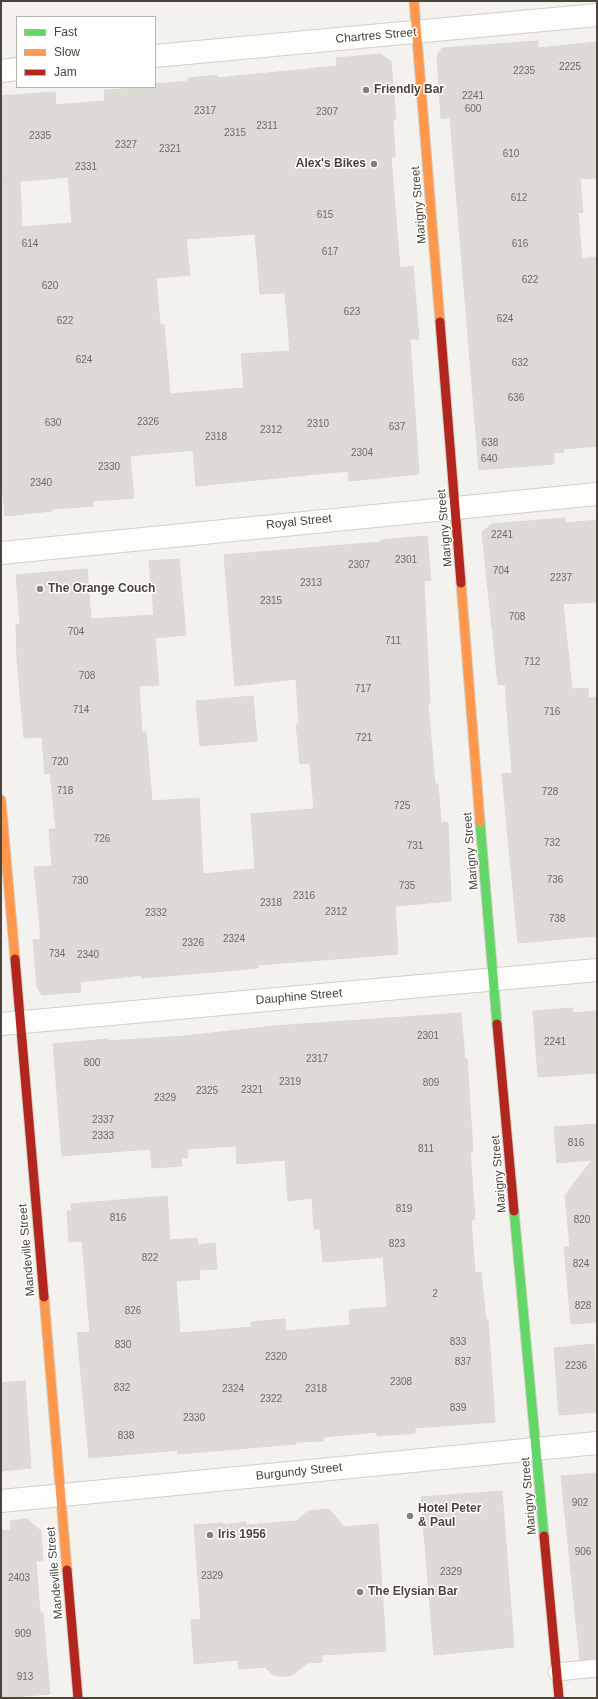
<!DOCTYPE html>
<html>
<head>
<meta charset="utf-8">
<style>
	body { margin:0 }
	#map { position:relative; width:598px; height:1699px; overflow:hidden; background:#f4f2ee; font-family:Arial,sans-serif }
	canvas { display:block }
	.frame { position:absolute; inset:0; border:2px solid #4b4439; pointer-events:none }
	.legend { position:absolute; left:16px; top:16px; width:140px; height:72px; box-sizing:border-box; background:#fff; border:1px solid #b7b4b0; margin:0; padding:5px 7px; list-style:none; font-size:12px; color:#4b4439 }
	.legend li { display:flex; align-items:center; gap:8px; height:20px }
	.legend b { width:20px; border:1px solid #b7b4b0 }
</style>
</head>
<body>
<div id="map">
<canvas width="598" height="1699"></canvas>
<div class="frame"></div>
<ul class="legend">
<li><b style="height:5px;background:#63d668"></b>Fast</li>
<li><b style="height:5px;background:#ff974d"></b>Slow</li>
<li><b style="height:5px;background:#b3261e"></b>Jam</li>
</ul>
</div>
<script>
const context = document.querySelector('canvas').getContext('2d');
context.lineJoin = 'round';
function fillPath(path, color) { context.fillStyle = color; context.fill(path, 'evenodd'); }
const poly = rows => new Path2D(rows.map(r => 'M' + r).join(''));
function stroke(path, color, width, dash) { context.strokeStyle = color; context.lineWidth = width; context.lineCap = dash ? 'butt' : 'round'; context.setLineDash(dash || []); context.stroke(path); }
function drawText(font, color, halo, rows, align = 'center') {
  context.font = font + ' Arial,sans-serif'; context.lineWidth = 3; context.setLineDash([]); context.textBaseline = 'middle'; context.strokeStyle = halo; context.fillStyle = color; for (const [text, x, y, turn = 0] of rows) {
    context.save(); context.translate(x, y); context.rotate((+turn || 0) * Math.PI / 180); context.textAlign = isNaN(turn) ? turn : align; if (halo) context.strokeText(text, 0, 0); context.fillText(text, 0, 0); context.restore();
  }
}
const building = poly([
	[538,41,538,48,597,42,597,178,580,179,583,212,578,213,582,259,597,257,597,446,563,449,564,452,554,453,554,464,479,470,450,118,441,118,437,56,442,48,538,41],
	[380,54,391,61,396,119,393,119,395,157,391,157,400,268,413,266,419,339,410,339,419,474,349,481,348,471,196,486,193,450,130,456,134,498,93,501,93,506,52,509,52,511,5,516,1,474,1,183,20,182,22,227,72,223,68,177,1,183,1,96,55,92,56,105,105,101,104,90,155,87,155,84,188,81,188,78,217,75,217,78,337,66,336,58,380,54],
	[255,234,260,294,285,293,290,351,241,354,244,388,170,394,164,325,160,325,156,278,190,275,186,239,255,234],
	[565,518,565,523,597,520,597,602,563,604,572,689,588,688,589,698,597,697,597,936,518,943,502,774,512,773,505,684,498,685,482,532,492,524,565,518],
	[427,536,431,580,424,581,430,704,428,704,435,784,438,784,441,823,448,822,451,901,395,906,398,954,258,965,258,968,214,972,142,978,142,975,80,982,81,992,42,995,37,987,33,940,41,939,34,867,52,866,49,829,56,829,50,773,45,774,42,737,24,738,17,659,16,625,20,624,16,575,87,569,91,619,154,615,149,561,179,559,186,635,155,638,159,685,139,686,142,732,146,732,152,801,199,798,203,874,255,869,251,814,314,809,310,763,300,764,296,724,299,724,296,679,235,686,224,555,381,542,381,540,427,536],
	[253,696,257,741,200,746,196,701,253,696],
	[572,1008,573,1013,597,1011,597,1073,538,1077,533,1011,572,1008],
	[461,1013,465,1059,467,1059,473,1152,470,1152,475,1219,471,1219,475,1273,481,1272,486,1320,488,1320,495,1422,415,1428,415,1433,377,1436,377,1432,323,1437,323,1441,296,1442,296,1444,178,1454,178,1450,89,1458,77,1333,90,1332,82,1241,69,1242,67,1211,72,1211,71,1204,167,1196,170,1240,197,1238,198,1245,215,1243,217,1269,199,1270,200,1279,176,1281,180,1333,252,1327,251,1322,285,1319,286,1331,350,1325,349,1310,387,1307,383,1257,323,1262,320,1229,314,1229,312,1198,288,1201,285,1160,237,1164,236,1146,187,1149,188,1158,181,1158,182,1166,152,1168,150,1149,62,1156,53,1044,108,1039,108,1041,185,1036,274,1026,461,1013],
	[597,1124,597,1322,571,1324,564,1247,570,1247,565,1195,592,1160,557,1163,554,1127,597,1124],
	[594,1344,597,1412,559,1415,554,1348,594,1344],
	[25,1381,31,1468,1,1471,1,1383,25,1381],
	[597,1473,597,1658,580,1660,561,1476,597,1473],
	[502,1491,514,1647,434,1655,421,1497,502,1491],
	[329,1509,344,1527,378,1524,386,1651,322,1655,322,1662,307,1663,294,1674,288,1676,277,1676,271,1673,265,1667,239,1669,238,1660,194,1664,191,1620,201,1619,194,1525,223,1523,223,1525,246,1522,246,1525,296,1521,308,1511,329,1509],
	[27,1519,41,1531,43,1560,36,1561,40,1613,43,1613,50,1694,1,1698,1,1531,11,1530,10,1521,27,1519]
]);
fillPath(building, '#dedbd6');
stroke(building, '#dcd9d4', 1);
const lane = poly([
	[557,1672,597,1668]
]);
const street = poly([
	[155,56,597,15],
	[1,71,17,69],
	[1,553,597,494],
	[1,1024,597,970],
	[1,1501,597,1443]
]);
const fast = poly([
	[480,822,497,1024],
	[514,1211,544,1536]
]);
const slow = poly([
	[414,1,440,322],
	[461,583,480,822],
	[1,800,15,959],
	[44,1297,67,1570]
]);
const jam = poly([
	[440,322,461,583],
	[15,959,44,1297],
	[497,1024,514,1211],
	[544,1536,559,1698],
	[67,1570,78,1698]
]);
stroke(lane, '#d2d0cb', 19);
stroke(street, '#d2d0cb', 24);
stroke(fast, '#d3cfc5', 11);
stroke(slow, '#d3cfc5', 11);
stroke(jam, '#d3cfc5', 11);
stroke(lane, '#fdfdfc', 17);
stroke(street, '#fdfdfc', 22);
stroke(fast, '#63d668', 9);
stroke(slow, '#ff974d', 9);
stroke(jam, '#b3261e', 9);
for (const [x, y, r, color] of [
	[366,90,4,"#868178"],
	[374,164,4,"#868178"],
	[40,589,4,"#868178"],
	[410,1516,4,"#868178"],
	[210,1535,4,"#868178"],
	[360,1592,4,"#868178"]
]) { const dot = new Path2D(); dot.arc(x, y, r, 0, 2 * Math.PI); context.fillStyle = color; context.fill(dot); stroke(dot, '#fff', 1.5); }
drawText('10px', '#706a61', null, [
	["2225",570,67],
	["2235",524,71],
	["2241",473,96],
	["600",473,109],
	["2317",205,111],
	["2307",327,112],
	["2311",267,126],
	["2315",235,133],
	["2335",40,136],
	["2327",126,145],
	["2321",170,149],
	["610",511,154],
	["2331",86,167],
	["612",519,198],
	["615",325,215],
	["614",30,244],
	["616",520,244],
	["617",330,252],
	["622",530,280],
	["620",50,286],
	["623",352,312],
	["624",505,319],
	["622",65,321],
	["624",84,360],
	["632",520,363],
	["636",516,398],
	["2326",148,422],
	["630",53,423],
	["2310",318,424],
	["637",397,427],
	["2312",271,430],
	["2318",216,437],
	["638",490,443],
	["2304",362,453],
	["640",489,459],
	["2330",109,467],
	["2340",41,483],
	["2241",502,535],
	["2301",406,560],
	["2307",359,565],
	["704",501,571],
	["2237",561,578],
	["2313",311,583],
	["2315",271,601],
	["708",517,617],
	["704",76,632],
	["711",393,641],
	["712",532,662],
	["708",87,676],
	["717",363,689],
	["714",81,710],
	["716",552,712],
	["721",364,738],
	["720",60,762],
	["718",65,791],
	["728",550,792],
	["725",402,806],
	["726",102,839],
	["732",552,843],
	["731",415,846],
	["736",555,880],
	["730",80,881],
	["735",407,886],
	["2316",304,896],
	["2318",271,903],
	["2312",336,912],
	["2332",156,913],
	["738",557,919],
	["2324",234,939],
	["2326",193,943],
	["734",57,954],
	["2340",88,955],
	["2301",428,1036],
	["2241",555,1042],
	["2317",317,1059],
	["800",92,1063],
	["2319",290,1082],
	["809",431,1083],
	["2321",252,1090],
	["2325",207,1091],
	["2329",165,1098],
	["2337",103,1120],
	["2333",103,1136],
	["816",576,1143],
	["811",426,1149],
	["819",404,1209],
	["816",118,1218],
	["820",582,1220],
	["823",397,1244],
	["822",150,1258],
	["824",581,1264],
	["2",435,1294],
	["828",583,1306],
	["826",133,1311],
	["833",458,1342],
	["830",123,1345],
	["2320",276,1357],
	["837",463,1362],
	["2236",576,1366],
	["2308",401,1382],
	["832",122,1388],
	["2324",233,1389],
	["2318",316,1389],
	["2322",271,1399],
	["839",458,1408],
	["2330",194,1418],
	["838",126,1436],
	["902",580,1503],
	["906",583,1552],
	["2329",451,1572],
	["2329",212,1576],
	["2403",19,1578],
	["909",23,1634],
	["913",25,1677]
]);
drawText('12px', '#4b4439', '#fff', [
	["Chartres Street",376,36,-5],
	["Marigny Street",419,205,-95],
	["Royal Street",299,522,-6],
	["Marigny Street",445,528,-95],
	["Marigny Street",471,851,-95],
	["Dauphine Street",299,997,-5],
	["Marigny Street",499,1174,-95],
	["Mandeville Street",27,1250,-95],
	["Burgundy Street",299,1472,-6],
	["Marigny Street",529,1496,-95],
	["Mandeville Street",55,1573,-95]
]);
drawText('bold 12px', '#4b4439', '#fff', [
	["Friendly Bar",374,90],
	["Alex's Bikes",366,164,"right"],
	["The Orange Couch",48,589],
	["Hotel Peter",418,1509],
	["& Paul",418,1523],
	["Iris 1956",218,1535],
	["The Elysian Bar",368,1592]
], 'left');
</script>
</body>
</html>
